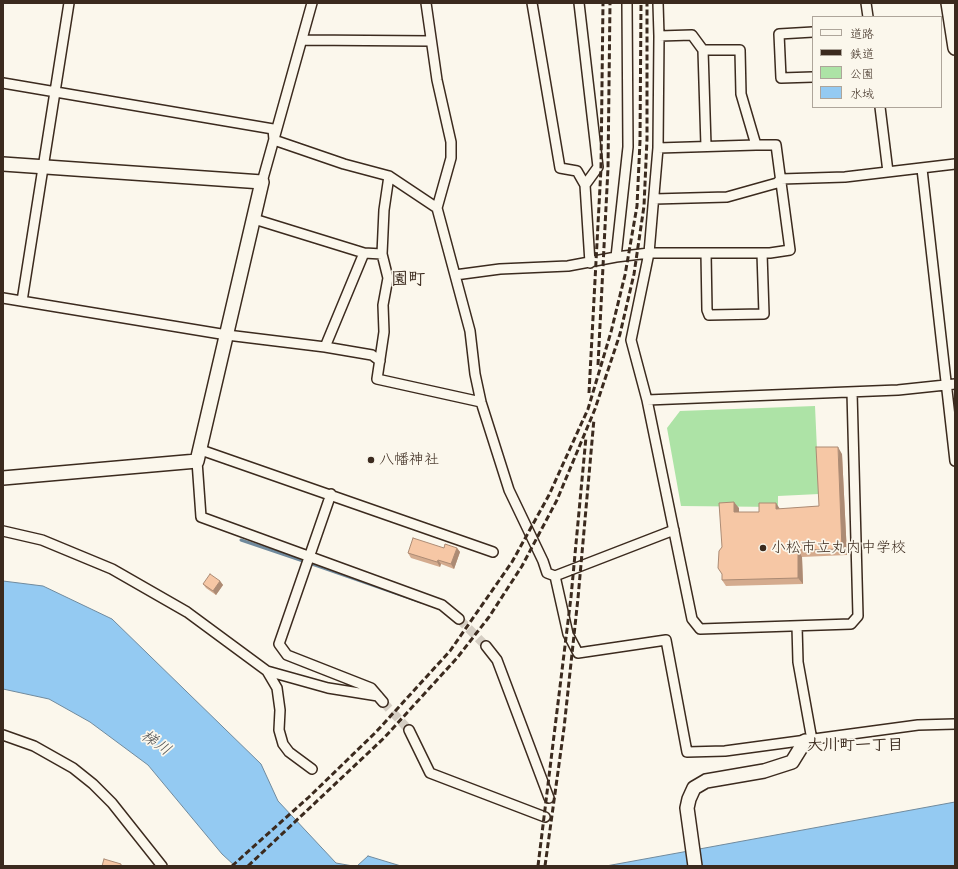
<!DOCTYPE html>
<html>
<head>
<meta charset="utf-8">
<style>
	body { margin:0 }
	#map { position:relative; width:958px; height:869px; overflow:hidden; background:#fbf7ec; font-family:"Comic Neue","Klee One",sans-serif }
	canvas { display:block }
	.frame { position:absolute; inset:0; border:4px solid #3b2a1e; pointer-events:none }
	.legend { position:absolute; left:812px; top:16px; width:130px; height:92px; box-sizing:border-box; background:#fbf7ec; border:1px solid #aea59a; margin:0; padding:5px 7px; list-style:none; font-size:12px; color:#3b2a1e }
	.legend li { display:flex; align-items:center; gap:8px; height:20px }
	.legend b { width:20px; border:1px solid #aea59a }
</style>
</head>
<body>
<div id="map">
<canvas width="958" height="869"></canvas>
<div class="frame"></div>
<ul class="legend">
<li><b style="height:5px;background:#fbf7ec"></b>道路</li>
<li><b style="height:5px;background:#3b2a1e"></b>鉄道</li>
<li><b style="height:11px;background:#ade3a6"></b>公園</li>
<li><b style="height:11px;background:#94caf2"></b>水域</li>
</ul>
</div>
<script>
const context = document.querySelector('canvas').getContext('2d');
context.lineJoin = 'round';
function fillPath(path, color) { context.fillStyle = color; context.fill(path, 'evenodd'); }
const poly = rows => new Path2D(rows.map(r => 'M' + r).join(''));
function stroke(path, color, width, dash) { context.strokeStyle = color; context.lineWidth = width; context.lineCap = dash ? 'butt' : 'round'; context.setLineDash(dash || []); context.stroke(path); }
function drawText(font, color, halo, rows, align = 'center') {
  context.font = font + ' "Comic Neue","Klee One",sans-serif'; context.lineWidth = 3.5; context.setLineDash([]); context.textBaseline = 'middle'; context.strokeStyle = halo; context.fillStyle = color; for (const [text, x, y, turn = 0] of rows) {
    context.save(); context.translate(x, y); context.rotate((+turn || 0) * Math.PI / 180); context.textAlign = isNaN(turn) ? turn : align; if (halo) context.strokeText(text, 0, 0); context.fillText(text, 0, 0); context.restore();
  }
}
fillPath(poly([
	[815,406,819,494,778,496,778,507,681,506,667,428,680,411]
]), '#ade3a6');
const water = poly([
	[3,581,43,586,112,619,261,764,278,801,336,863,353,866,235,866,222,854,148,765,90,722,49,699,3,689,3,581],
	[955,802,955,866,606,866,683,852,955,802],
	[368,856,401,866,357,866,368,856]
]);
fillPath(water, '#94caf2');
stroke(water, '#708a9d', 1);
stroke(poly([
	[241,540,303,561],
	[312,564,421,602]
]), '#708a9d', 3);
stroke(poly([
	[459,619,486,646],
	[383,702,409,730]
]), '#d5cec3', 9, [9, 4.5]);
const street = poly([
	[426,3,437,80,451,142,451,158,437,208,470,331,475,374,481,402,509,490,543,561,547,573,555,576,674,530],
	[532,3,560,168,577,171,585,185],
	[579,3,598,167,585,185,590,263],
	[658,3,659,36],
	[866,3,868,17],
	[813,32,779,34,781,78,813,77],
	[302,40,431,41],
	[703,50,706,146],
	[3,83,273,129,274,140,344,164,389,176,437,208],
	[880,107,888,172],
	[658,148,756,145],
	[922,169,955,461],
	[389,176,384,210,382,254,388,278,383,305,384,332,377,379,481,402],
	[262,182,312,3],
	[654,199,727,197,777,183,781,179,845,177,955,164],
	[254,219,364,253,382,254],
	[706,253,707,310,709,315,764,314,762,253],
	[616,257,628,147,627,3],
	[455,275,500,269,568,266,616,257,649,253,770,253,790,250,776,145,756,145,741,94,740,50,703,50,692,35,659,36,658,148,653,206,649,253,631,340,647,400,692,619,700,629,851,624,858,616,852,392],
	[3,298,227,335,325,347,364,253],
	[22,301,69,3],
	[325,347,372,355,380,361],
	[647,400,898,390,955,384],
	[201,450,493,552],
	[197,461,201,517,442,605,459,619],
	[331,494,279,644,287,655,371,688,383,702],
	[3,531,42,540,112,569,187,612,267,671,277,688,280,710,279,730,283,744,289,752,312,769],
	[555,576,568,634,578,653,666,640,687,752,725,751,918,725,955,724],
	[797,626,798,662,812,740],
	[486,646,497,660,549,798],
	[267,671,328,688,378,696],
	[409,730,430,773,545,817],
	[3,735,34,746,73,768,93,784,112,803,162,866]
]);
const secondary = poly([
	[948,3,955,48],
	[3,164,262,182,197,461,3,478],
	[695,866,687,808,689,799,694,788,706,781,764,771,792,762,805,741]
]);
stroke(street, '#3b2a1e', 12);
stroke(secondary, '#3b2a1e', 16);
stroke(street, '#fbf7ec', 9);
stroke(secondary, '#fbf7ec', 13);
stroke(poly([
	[598,365,608,168,610,3],
	[589,393,601,168,603,3],
	[232,866,309,797,376,732,450,651,512,562,549,495,588,409,611,332,625,275,637,206,640,141,641,3],
	[248,866,384,738,457,658,489,617,522,566,557,500,595,409,620,334,634,274,644,206,647,139,647,3],
	[538,866,571,597,586,437],
	[545,866,564,728,578,598,594,419]
]), '#3b2a1e', 3, [6, 3]);
fillPath(poly([
	[842,454,847,555,802,557,803,584,726,586,722,580,722,574,718,568,722,547,739,508,739,512,759,512,780,509,819,506],
	[444,548,457,548,460,552,454,569,441,564,440,567,411,558,408,553],
	[220,581,223,585,216,595,206,588,203,584]
]), '#d4ab8e');
fillPath(poly([
	[838,447,842,454,847,555,842,549],
	[734,502,739,508,739,518,734,512],
	[776,503,780,509,776,509],
	[457,548,460,552,454,569,451,564],
	[798,550,802,557,803,584,798,578],
	[438,560,441,564,440,567,437,562],
	[220,581,223,585,216,595,213,591]
]), '#ac8b74');
const building = poly([
	[816,447,838,447,842,549,798,550,798,578,722,580,722,574,718,568,719,551,722,547,719,503,734,502,734,512,759,512,759,503,776,503,776,509,819,506,816,447],
	[413,538,444,548,445,544,457,548,451,564,438,560,437,562,408,553,413,538],
	[210,574,220,581,213,591,203,584,210,574],
	[104,859,121,864,121,866,102,866,104,859]
]);
fillPath(building, '#f6c7a5');
stroke(building, '#ac8b74', 1);
for (const [x, y, r, color] of [
	[371,460,4,"#3b2a1e"],
	[763,548,4,"#3b2a1e"]
]) { const dot = new Path2D(); dot.arc(x, y, r, 0, 2 * Math.PI); context.fillStyle = color; context.fill(dot); stroke(dot, '#fbf7ec', 1.5); }
drawText('15px', '#3b2a1e', '#fbf7ec', [
	["八幡神社",379,460],
	["小松市立丸内中学校",771,548]
], 'left');
drawText('italic 16px', '#515253', '#fbf7ec', [
	["梯川",156,743,35]
]);
drawText('bold 16px', '#3b2a1e', '#fbf7ec', [
	["大川町一丁目",855,745]
]);
drawText('bold 17px', '#3b2a1e', '#fbf7ec', [
	["園町",408,279]
]);
</script>
</body>
</html>
